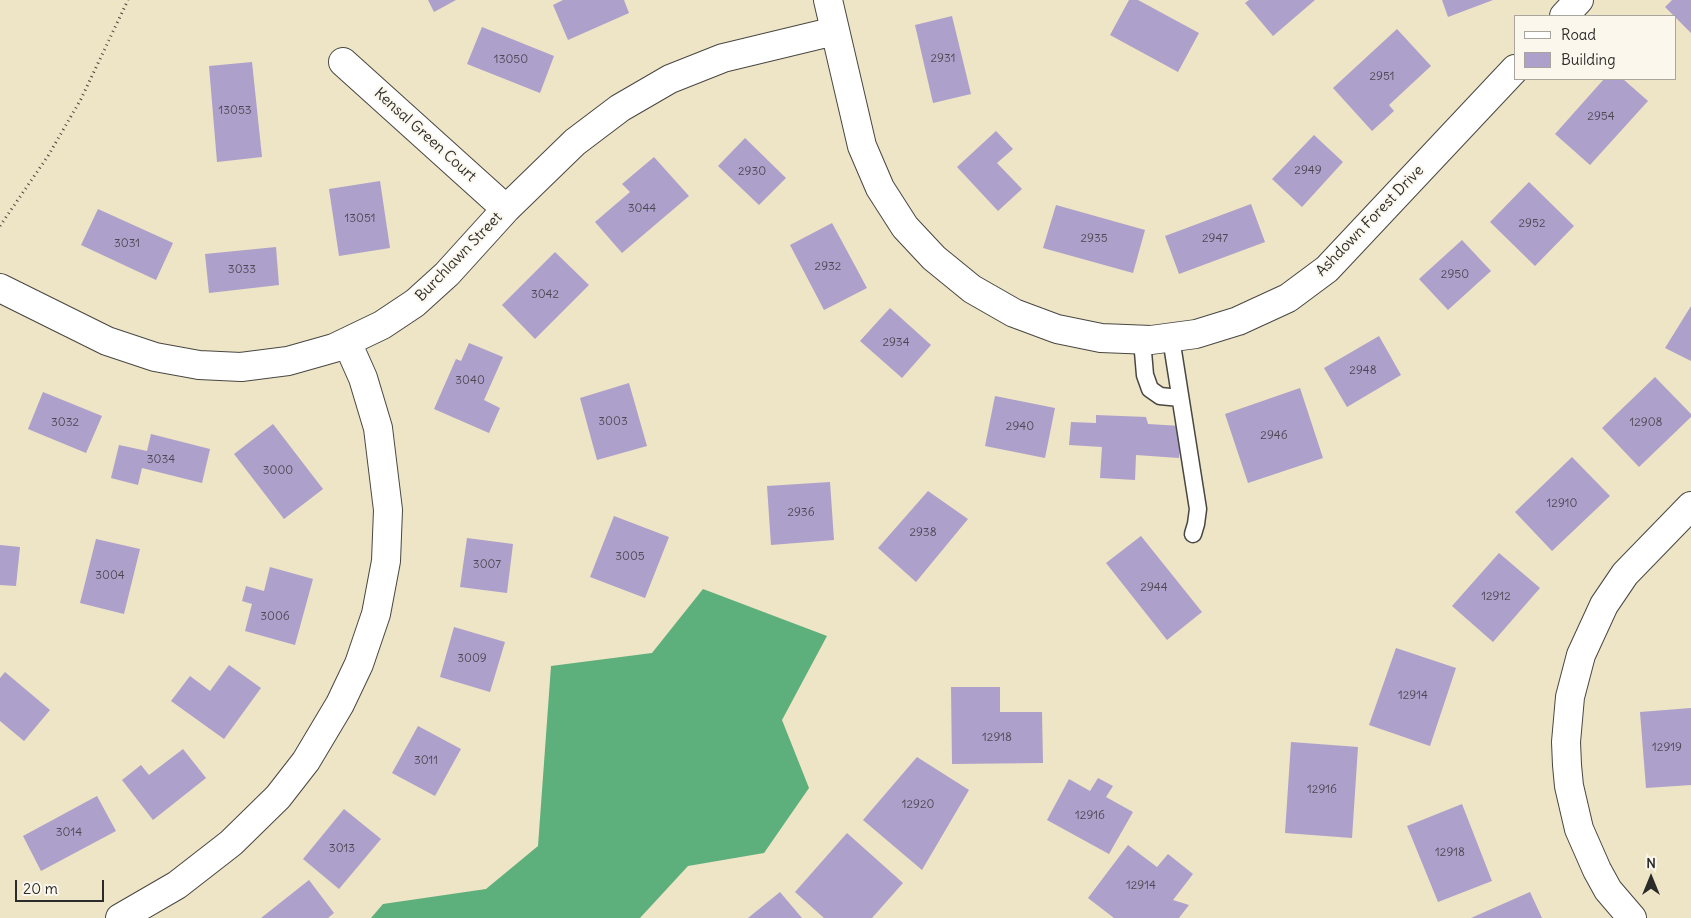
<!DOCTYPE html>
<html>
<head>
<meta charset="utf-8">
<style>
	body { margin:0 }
	#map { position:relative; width:1691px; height:918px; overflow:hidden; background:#eee4c6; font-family:Delius,sans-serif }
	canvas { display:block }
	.legend { position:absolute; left:1514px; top:15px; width:162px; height:65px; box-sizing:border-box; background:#fbf7ec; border:1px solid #a8a59f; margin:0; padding:6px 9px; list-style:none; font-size:15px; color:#2b2b2b }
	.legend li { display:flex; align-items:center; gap:10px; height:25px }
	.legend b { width:25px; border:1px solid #a8a59f }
	.north { position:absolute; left:1626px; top:853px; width:50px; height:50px; -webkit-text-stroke:4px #fbf7ec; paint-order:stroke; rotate:0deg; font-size:14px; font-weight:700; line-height:20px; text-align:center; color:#2b2b2b }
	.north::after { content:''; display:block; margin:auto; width:18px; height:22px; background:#2b2b2b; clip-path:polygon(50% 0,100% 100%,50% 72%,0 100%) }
	.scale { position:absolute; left:15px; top:880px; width:89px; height:22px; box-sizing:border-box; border:2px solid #2b2b2b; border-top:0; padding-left:6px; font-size:15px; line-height:18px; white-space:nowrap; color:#2b2b2b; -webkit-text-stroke:4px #fbf7ec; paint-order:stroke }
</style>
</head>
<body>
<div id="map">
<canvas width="1691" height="918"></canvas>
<ul class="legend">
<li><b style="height:6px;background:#fff"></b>Road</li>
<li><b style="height:14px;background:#ada0ca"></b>Building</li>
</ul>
<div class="north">N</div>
<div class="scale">20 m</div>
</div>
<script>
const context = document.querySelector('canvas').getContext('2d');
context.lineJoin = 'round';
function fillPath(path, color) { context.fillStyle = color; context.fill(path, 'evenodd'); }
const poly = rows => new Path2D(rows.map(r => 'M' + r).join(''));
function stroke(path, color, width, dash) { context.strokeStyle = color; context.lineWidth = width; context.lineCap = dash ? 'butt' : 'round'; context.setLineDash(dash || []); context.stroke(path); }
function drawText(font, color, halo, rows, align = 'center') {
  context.font = font + ' Delius,sans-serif'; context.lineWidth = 4; context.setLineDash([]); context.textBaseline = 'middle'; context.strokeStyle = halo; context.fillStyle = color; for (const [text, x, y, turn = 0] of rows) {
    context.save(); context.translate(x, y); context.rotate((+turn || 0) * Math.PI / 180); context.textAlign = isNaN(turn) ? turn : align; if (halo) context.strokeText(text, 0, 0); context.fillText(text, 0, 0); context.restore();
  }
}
fillPath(poly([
	[703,589,827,636,782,720,809,788,764,853,688,866,640,918,371,918,383,904,486,889,538,846,551,666,652,653]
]), '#5daf7c');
fillPath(poly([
	[428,0,456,0,434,12],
	[563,0,624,0,629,13,568,40,553,5],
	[1129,0,1138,0,1199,33,1178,72,1110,35],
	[1249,0,1315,0,1273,36,1245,3],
	[1442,0,1493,0,1448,17],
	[1672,0,1691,0,1691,33,1665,7],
	[952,16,971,94,933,103,915,25],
	[482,27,554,56,540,93,467,64],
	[1397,29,1431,66,1389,105,1394,111,1372,131,1333,88],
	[252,62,262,157,217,162,209,66],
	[1604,79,1623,79,1648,101,1590,165,1555,134],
	[996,131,1013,149,997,163,1022,189,998,211,957,167],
	[1314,135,1343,162,1302,207,1272,179],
	[745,138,786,178,759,205,718,166],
	[654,157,689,196,622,253,595,222,630,192,622,184],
	[380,181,390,248,339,256,329,189],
	[1529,182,1574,226,1535,266,1490,222],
	[1251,204,1265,242,1179,274,1165,236],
	[1056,205,1145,230,1133,273,1043,248],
	[98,209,173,243,156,280,81,245],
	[832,223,867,288,824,310,790,245],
	[1462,240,1491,271,1448,310,1419,279],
	[276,247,279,285,209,293,205,254],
	[555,252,589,285,535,339,502,305],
	[1691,306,1691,361,1665,348],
	[890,308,931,345,902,378,860,341],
	[1379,336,1401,375,1347,407,1324,368],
	[469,343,503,357,484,400,500,408,489,433,434,409,456,359,461,361],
	[1655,377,1691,414,1691,417,1639,467,1602,428],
	[629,383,647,446,597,460,580,398],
	[1300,388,1323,458,1248,483,1225,414],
	[43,392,102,416,86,453,28,429],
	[995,396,1055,408,1045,458,985,446],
	[1096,415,1146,417,1148,424,1181,426,1179,458,1136,455,1135,480,1100,478,1102,447,1069,445,1071,422,1096,423],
	[273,424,323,489,284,519,234,454],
	[151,434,210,449,202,483,142,468,138,485,111,478,119,445,147,451],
	[1572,457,1610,496,1552,551,1515,512],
	[830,482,834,540,771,545,767,486],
	[928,491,968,519,916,582,878,548],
	[614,516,669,537,645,598,590,577],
	[1141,536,1202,612,1167,640,1106,563],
	[467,538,513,544,507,593,460,587],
	[96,539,140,549,124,614,80,603],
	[0,545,20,547,16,586,0,585],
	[1499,553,1540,588,1493,642,1452,606],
	[270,567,313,579,295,645,245,631,252,604,242,601,246,586,264,591],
	[454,627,505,642,490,692,440,677],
	[1396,648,1456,668,1430,746,1369,725],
	[229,665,261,688,224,739,171,701,190,676,210,691],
	[5,672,50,710,24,741,0,721,0,678],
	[951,687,1000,687,1000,712,1042,712,1043,763,952,764],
	[1691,708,1691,785,1646,788,1640,712],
	[418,726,461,749,435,796,392,773],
	[1291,742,1358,747,1352,838,1285,833],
	[183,749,206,778,153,820,122,780,141,765,149,775],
	[917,757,969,790,922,870,863,820],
	[1098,778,1113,786,1106,797,1133,812,1109,854,1047,820,1069,779,1090,791],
	[97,796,116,831,41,871,23,836],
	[1462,804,1492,881,1438,902,1407,826],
	[344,809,381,839,339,889,303,859],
	[847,833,903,883,872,918,824,918,795,892],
	[1128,845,1157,867,1168,854,1193,874,1173,900,1189,905,1179,918,1114,918,1088,898],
	[309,880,334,913,328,918,261,918],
	[780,892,802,918,748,918],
	[1530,892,1542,918,1471,918]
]), '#ada0ca');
const service = poly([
	[1171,338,1198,509,1196,524,1193,534],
	[1142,340,1145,375,1150,389,1160,396,1180,398]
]);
const minor = poly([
	[828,0,862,146,880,188,905,227,934,258,972,289,1014,313,1057,329,1101,338,1151,340,1196,334,1238,321,1288,298,1327,269,1515,69],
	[1564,16,1579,0],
	[343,62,506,209],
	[0,288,107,341,155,357,199,365,241,367,288,361,334,348,382,325,415,303,447,274,506,209,575,142,620,108,670,79,723,58,835,31],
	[120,918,177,885,231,843,278,797,306,761,340,704,359,664,376,614,386,561,388,510,378,428,363,378,347,342],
	[1632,918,1608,890,1597,870,1579,829,1569,786,1567,765,1566,742,1570,697,1581,655,1604,605,1625,574,1691,506]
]);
stroke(service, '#484742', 19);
stroke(minor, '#484742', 30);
stroke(poly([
	[0,226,48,156,81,99,128,0]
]), '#484742', 3, [1, 4]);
stroke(service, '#fff', 16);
stroke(minor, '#fff', 28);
drawText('12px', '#4c4853', null, [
	["2931",943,59],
	["13050",511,60],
	["2951",1382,77],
	["13053",235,111],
	["2954",1601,117],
	["2949",1308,171],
	["2930",752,172],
	["3044",642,209],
	["13051",360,219],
	["2952",1532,224],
	["2935",1094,239],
	["2947",1215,239],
	["3031",127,244],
	["2932",828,267],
	["3033",242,270],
	["2950",1455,275],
	["3042",545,295],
	["2934",896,343],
	["2948",1363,371],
	["3040",470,381],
	["3003",613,422],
	["3032",65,423],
	["12908",1646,423],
	["2940",1020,427],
	["2946",1274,436],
	["3034",161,460],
	["3000",278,471],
	["12910",1562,504],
	["2936",801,513],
	["2938",923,533],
	["3005",630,557],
	["3007",487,565],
	["3004",110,576],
	["2944",1154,588],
	["12912",1496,597],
	["3006",275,617],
	["3009",472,659],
	["12914",1413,696],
	["12918",997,738],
	["12919",1667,748],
	["3011",426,761],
	["12916",1322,790],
	["12920",918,805],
	["12916",1090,816],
	["3014",69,833],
	["3013",342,849],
	["12918",1450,853],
	["12914",1141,886]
]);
drawText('15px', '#2b2b2b', '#fbf7ec', [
	["Kensal Green Court",425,135,42],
	["Ashdown Forest Drive",1370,221,-46],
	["Burchlawn Street",459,257,-46]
]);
</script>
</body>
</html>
